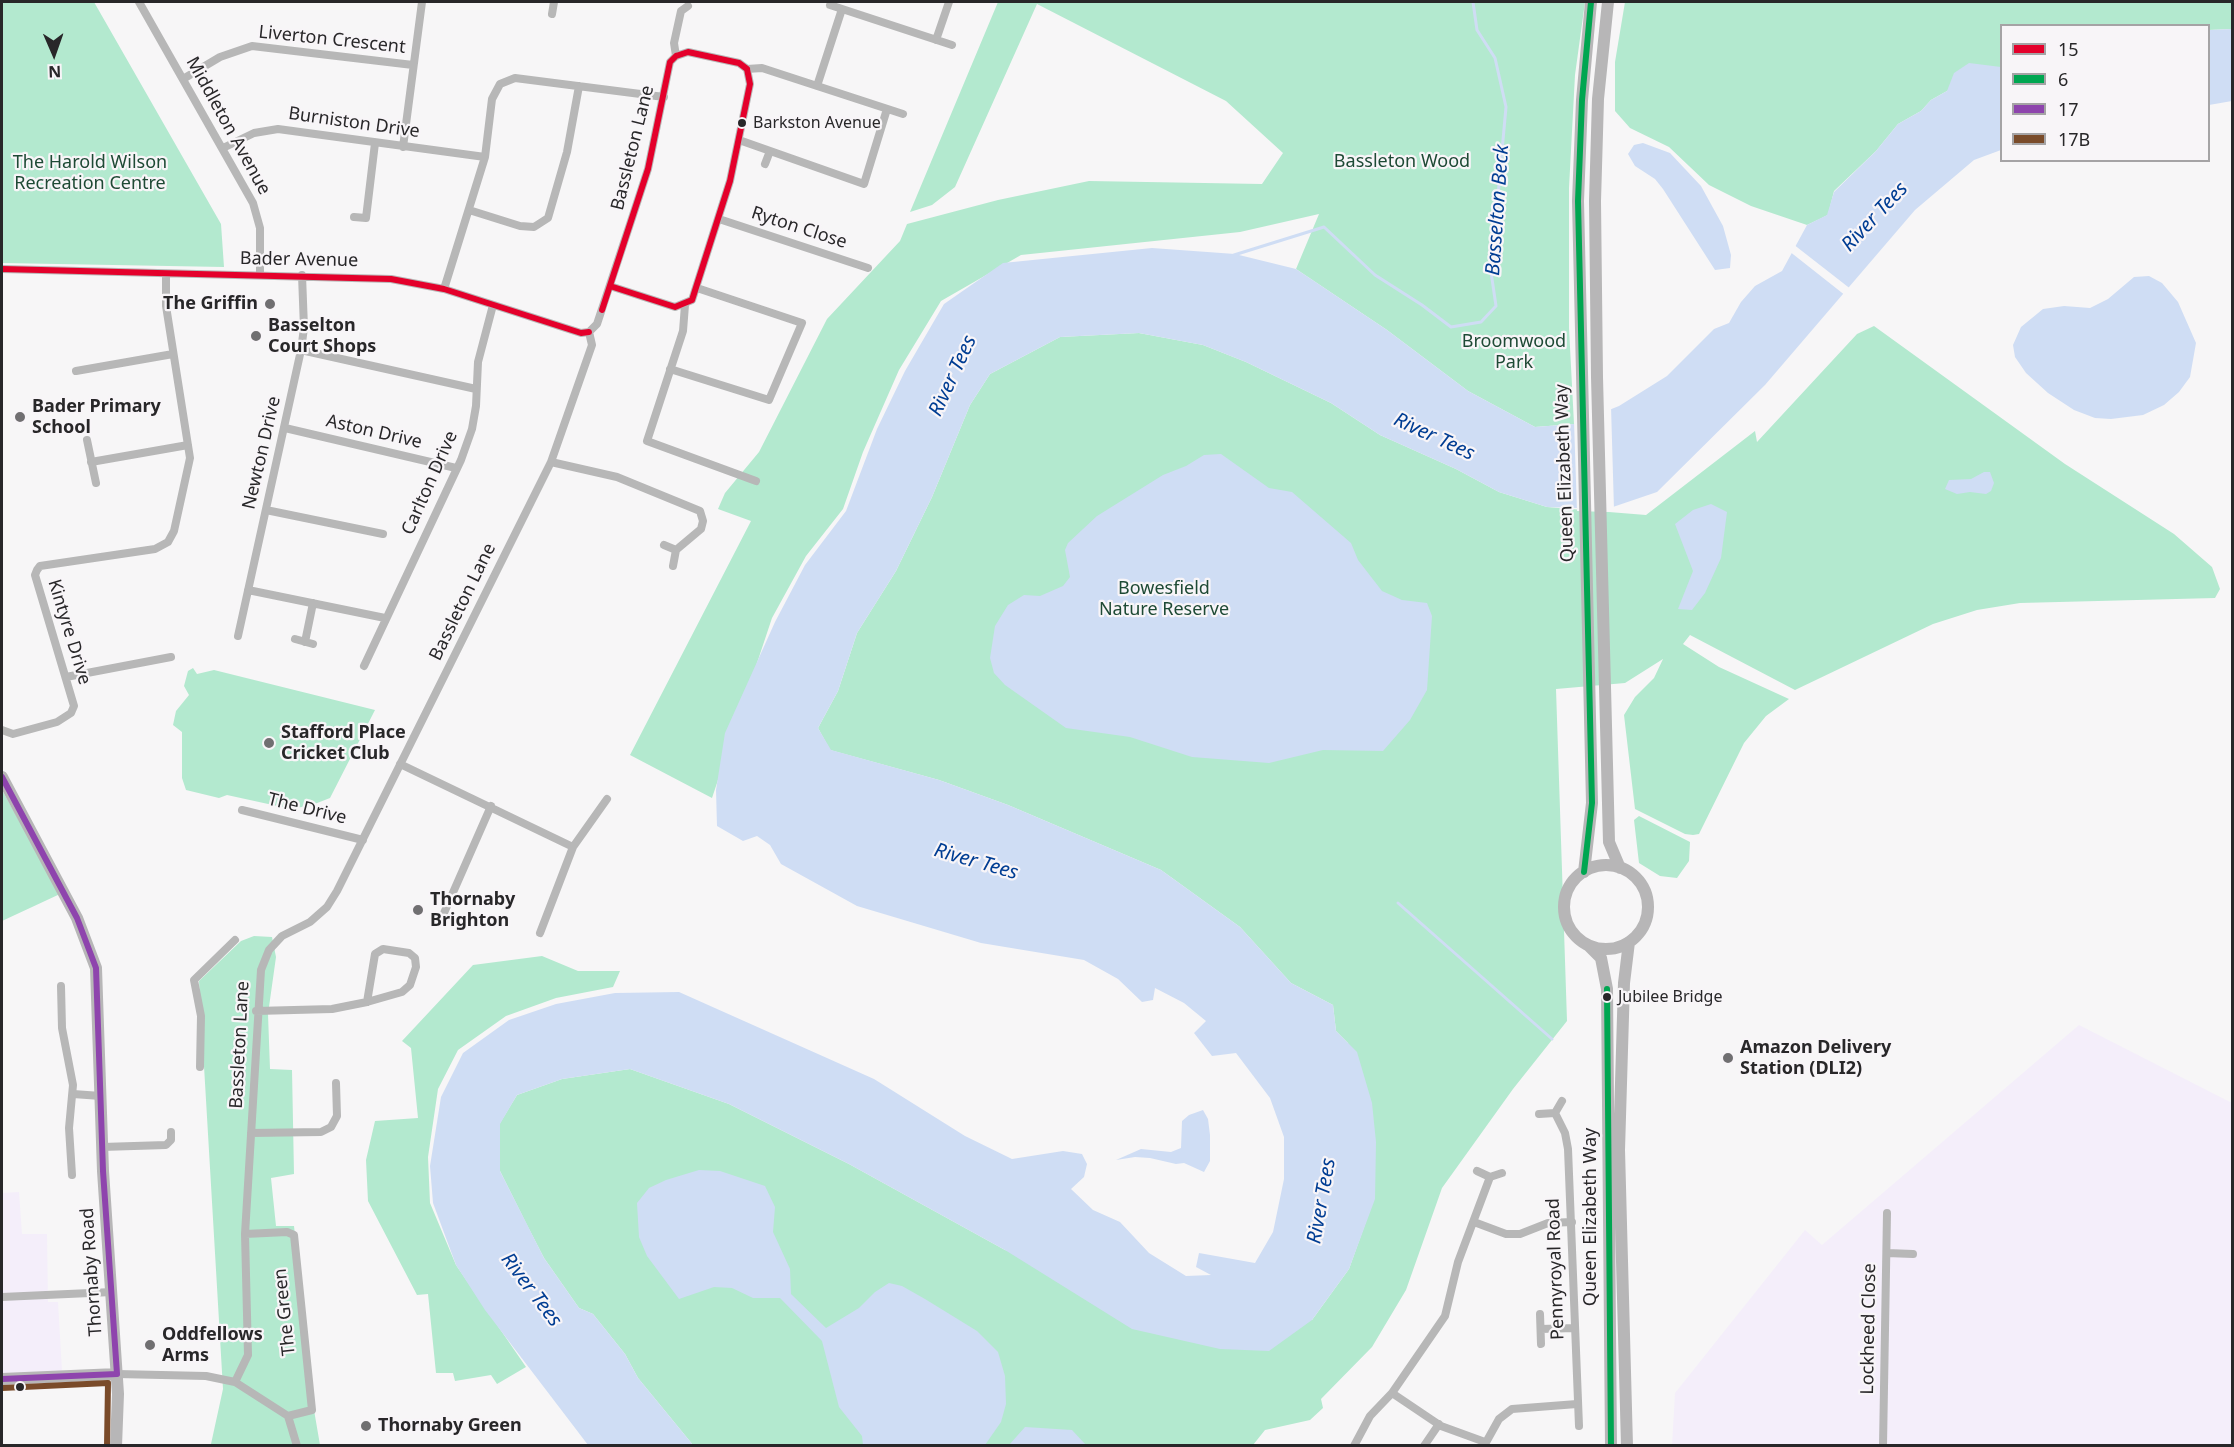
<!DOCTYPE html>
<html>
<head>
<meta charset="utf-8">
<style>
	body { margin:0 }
	#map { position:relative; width:2234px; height:1447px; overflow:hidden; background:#f7f6f7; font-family:"Noto Sans",sans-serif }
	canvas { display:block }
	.frame { position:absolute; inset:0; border:3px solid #282729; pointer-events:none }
	.legend { position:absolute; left:2000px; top:24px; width:210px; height:138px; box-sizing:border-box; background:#f8f5f8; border:2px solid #a5a3a5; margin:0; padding:8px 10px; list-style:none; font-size:18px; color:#282729 }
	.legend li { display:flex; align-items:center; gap:12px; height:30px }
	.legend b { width:30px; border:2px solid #a5a3a5 }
	.north { position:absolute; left:24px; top:24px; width:60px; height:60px; -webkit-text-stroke:4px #f8f5f8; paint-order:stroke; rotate:178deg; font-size:16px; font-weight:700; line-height:24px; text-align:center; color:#282729 }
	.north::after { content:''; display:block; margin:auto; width:21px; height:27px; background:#282729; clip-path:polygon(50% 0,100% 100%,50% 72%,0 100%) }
</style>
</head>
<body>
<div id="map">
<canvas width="2234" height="1447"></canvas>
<div class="frame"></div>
<ul class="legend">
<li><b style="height:8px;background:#e4002b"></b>15</li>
<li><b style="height:8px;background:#00a651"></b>6</li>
<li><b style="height:8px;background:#8e44ad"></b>17</li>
<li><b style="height:8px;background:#7a4b2a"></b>17B</li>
</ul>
<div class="north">N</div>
</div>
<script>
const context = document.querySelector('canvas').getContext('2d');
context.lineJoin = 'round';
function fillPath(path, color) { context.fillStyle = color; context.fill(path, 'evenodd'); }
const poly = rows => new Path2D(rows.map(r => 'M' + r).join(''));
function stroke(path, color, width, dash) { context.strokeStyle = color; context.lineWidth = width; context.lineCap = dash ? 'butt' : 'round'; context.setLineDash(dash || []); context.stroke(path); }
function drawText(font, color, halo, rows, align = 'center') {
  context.font = font + ' "Noto Sans",sans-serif'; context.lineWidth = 4.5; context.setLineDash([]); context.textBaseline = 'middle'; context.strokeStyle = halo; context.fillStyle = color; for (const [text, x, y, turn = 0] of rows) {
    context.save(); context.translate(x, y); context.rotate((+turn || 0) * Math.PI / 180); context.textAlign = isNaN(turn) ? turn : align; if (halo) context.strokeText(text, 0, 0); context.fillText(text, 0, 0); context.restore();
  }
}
fillPath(poly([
	[2079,1025,2232,1103,2232,1445,1672,1446,1675,1393,1805,1230,1822,1245],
	[19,1192,22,1234,47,1234,48,1302,58,1302,62,1371,2,1374,2,1193]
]), '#f4eefa');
fillPath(poly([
	[2,2,94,2,221,224,224,267,2,263],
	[998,2,1585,2,1575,75,1569,188,1569,328,1574,424,1535,427,1468,391,1387,330,1296,269,1319,214,1240,232,1021,255,941,301,899,370,863,452,843,509,806,556,772,618,712,798,630,755,751,521,718,509,725,493,759,452,827,319,900,241,907,224,998,200,1089,181,1262,184,1283,153,1226,101,1037,4,955,187,932,205,910,212],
	[1625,2,2232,2,2232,29,2209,30,2208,26,2002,26,2001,67,1947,91,1931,100,1921,111,1898,124,1876,151,1834,191,1828,215,1807,225,1751,206,1709,185,1669,147,1630,128,1615,111,1615,62],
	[1874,326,2065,464,2174,534,2212,567,2220,589,2215,598,2020,603,1977,610,1933,624,1795,690,1690,635,1683,644,1719,667,1789,699,1766,716,1744,743,1699,834,1693,835,1685,834,1635,809,1624,715,1635,697,1654,678,1663,659,1625,683,1556,689,1567,1021,1513,1089,1442,1188,1406,1290,1372,1347,1321,1399,1323,1408,1310,1420,1265,1430,1253,1445,693,1445,638,1378,625,1354,593,1314,579,1308,544,1258,527,1225,500,1171,500,1123,517,1095,562,1079,630,1069,729,1104,849,1164,1005,1250,1312,1320,1349,1269,1374,1199,1348,1043,1336,1031,1333,1005,1291,983,1240,927,1161,870,1008,805,939,780,830,750,818,728,838,691,857,633,896,571,932,497,970,405,990,374,1060,337,1139,333,1203,345,1246,362,1331,403,1380,435,1456,469,1499,492,1547,507,1646,515,1755,431,1757,442,1857,334],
	[193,668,197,674,214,670,375,710,330,798,312,805,291,809,227,795,219,798,186,790,182,778,182,732,173,725,176,711,189,695,184,686,188,671],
	[2,790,60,894,2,921],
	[1639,816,1690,842,1689,861,1677,878,1660,876,1639,863,1634,820],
	[254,936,272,937,276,957,268,1014,270,1069,292,1070,294,1174,271,1178,276,1226,294,1226,314,1410,320,1445,211,1444,223,1389,199,981,241,941],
	[542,956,578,971,620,971,613,987,556,998,506,1016,458,1050,438,1089,428,1157,430,1203,456,1265,526,1367,497,1384,491,1375,455,1381,453,1373,436,1373,428,1294,417,1295,368,1201,366,1160,375,1121,418,1118,411,1048,402,1041,473,965]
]), '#b3e9cf');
fillPath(poly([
	[2232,29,2232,101,2209,105,2209,30],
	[1969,63,2001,67,2001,150,1974,160,1915,210,1765,385,1657,492,1607,509,1547,507,1499,492,1456,469,1380,435,1331,403,1246,362,1203,345,1139,333,1060,337,990,374,970,405,932,497,896,571,857,633,838,691,818,728,831,750,939,780,1008,805,1161,870,1240,927,1291,983,1333,1005,1336,1031,1357,1052,1372,1103,1376,1142,1375,1199,1349,1269,1312,1320,1269,1351,1220,1349,1132,1329,1005,1250,849,1164,729,1104,630,1069,562,1079,517,1095,500,1124,500,1171,544,1258,579,1308,593,1314,625,1354,638,1378,693,1445,588,1445,485,1310,456,1265,433,1203,430,1166,441,1097,463,1053,509,1020,556,1004,615,993,679,992,874,1079,965,1136,1012,1159,1063,1151,1082,1154,1087,1164,1084,1177,1071,1189,1093,1210,1120,1222,1149,1253,1186,1276,1211,1275,1196,1267,1199,1253,1255,1263,1273,1232,1284,1179,1284,1137,1270,1098,1236,1053,1212,1056,1194,1033,1206,1021,1184,1003,1155,988,1153,1000,1142,1002,1118,979,1084,960,981,943,857,906,781,864,770,845,757,836,743,841,717,826,716,790,725,733,775,622,805,565,846,511,877,429,905,371,944,304,1003,263,1152,248,1235,254,1296,269,1387,330,1468,391,1535,427,1574,424,1619,406,1667,376,1714,329,1729,323,1741,302,1755,286,1782,271,1807,225,1827,215,1834,192,1876,151,1898,124,1921,111,1931,100,1947,91,1954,73],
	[1643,143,1670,153,1701,186,1723,226,1731,255,1730,268,1715,270,1663,189,1655,179,1635,166,1628,154,1634,145],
	[2149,276,2162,283,2178,302,2196,343,2190,377,2179,392,2164,405,2143,415,2111,419,2095,418,2074,410,2048,393,2026,373,2015,357,2013,345,2021,327,2043,309,2064,306,2090,308,2108,299,2134,277],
	[1221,454,1269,488,1292,492,1351,543,1358,560,1382,591,1402,600,1427,603,1432,616,1427,690,1410,720,1383,751,1323,750,1269,763,1192,757,1130,737,1066,728,1005,685,994,673,990,658,995,626,1008,605,1024,595,1040,596,1063,586,1070,577,1065,550,1068,543,1097,516,1163,475,1186,466,1204,455],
	[1984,472,1990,472,1994,483,1991,491,1986,494,1970,492,1957,494,1945,489,1949,480,1971,479],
	[1711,504,1727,512,1721,558,1705,593,1692,610,1678,609,1693,571,1675,524,1693,510],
	[1203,1110,1208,1119,1210,1135,1210,1161,1204,1172,1184,1163,1176,1164,1150,1158,1135,1157,1116,1160,1141,1149,1171,1152,1181,1148,1182,1121,1189,1115],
	[699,1170,720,1171,765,1186,775,1207,773,1232,790,1269,791,1294,826,1328,859,1308,875,1292,889,1283,902,1286,925,1299,977,1331,998,1352,1005,1376,1006,1404,1001,1422,985,1445,863,1445,862,1436,839,1407,822,1341,780,1298,753,1298,732,1288,714,1287,679,1299,647,1256,639,1237,637,1203,649,1188,666,1180],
	[1025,1427,1072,1430,1086,1445,1009,1445]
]), '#cfddf4');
fillPath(poly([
	[1793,244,1852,290,1846,296,1789,251],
	[1611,406,1614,510,1607,512,1577,511,1574,421]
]), '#f7f6f7');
stroke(poly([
	[1234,255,1324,227,1375,275,1422,305,1451,327,1481,322,1496,306,1491,272,1506,107,1495,58,1477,30,1473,2],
	[1398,903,1552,1039]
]), '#cfddf4', 3);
stroke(poly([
	[139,2,253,203,260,228,260,274],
	[830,5,952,45],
	[552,14,554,2],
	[936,40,949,2],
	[676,56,688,52,739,63,747,69,762,68,903,114],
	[676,56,674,43,681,11,688,6],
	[183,79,220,57,252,46,413,65],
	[817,86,842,9],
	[739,140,864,184,887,109],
	[403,147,422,2],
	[223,148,254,133,278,129,485,157],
	[765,164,770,151],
	[469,210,520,226,534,227,548,218,567,152,579,86],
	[354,217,366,218,375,143],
	[719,219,868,268],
	[2,269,391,279,444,289,581,333,589,332],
	[610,286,675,307,692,300,730,181,750,84,747,69],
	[444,289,485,157,492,99,500,84,515,78,664,97],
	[685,305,683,331,647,441,756,481],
	[589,332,597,324,633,215,648,169,670,62,676,56],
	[301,350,476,389],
	[670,369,769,400,802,323,697,288],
	[76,371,173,354],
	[285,428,456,468],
	[87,440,96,483],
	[91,462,188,445],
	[551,462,617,477,700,511,703,521,701,529,676,550,673,566],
	[266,510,383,534],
	[664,545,676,550],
	[248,590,385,618],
	[238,636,301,350,304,328,302,275],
	[295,639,313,644],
	[305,642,313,603],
	[364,666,461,460,472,429,476,406,478,362,493,305],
	[66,677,171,657],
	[2,730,13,734,57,722,71,713,74,706,35,575,37,570,40,566,155,549,168,542,174,531,190,458,166,306,166,274],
	[400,764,573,847],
	[242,810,363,840],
	[444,913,491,806],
	[540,933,573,847,607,799],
	[61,986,62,1028,73,1085,69,1128,72,1175],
	[256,1011,332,1009,367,1002,402,992,410,985,416,967,415,958,409,953,383,949,375,954,367,1002],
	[200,1067,201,1016,194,980,235,940],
	[73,1094,101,1096],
	[1555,1113,1565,1133,1568,1149,1579,1426],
	[1539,1114,1555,1113,1562,1101],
	[251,1133,321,1132,331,1127,337,1116,336,1083],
	[102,1147,166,1145,171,1140,171,1132],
	[1477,1171,1490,1177],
	[1474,1222,1506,1234,1520,1234,1548,1223,1572,1222],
	[245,1234,287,1232,294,1235,312,1410,288,1416],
	[1887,1253,1913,1254],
	[2,1297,112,1292],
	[1540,1314,1541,1344],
	[1541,1329,1574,1328],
	[117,1374,206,1376,235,1382,288,1416],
	[235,1382,248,1355,245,1234,261,970,269,950,282,936,310,922,327,907,337,891,551,462,592,345,589,332],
	[1392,1393,1441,1426,1485,1442],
	[288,1416,297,1446],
	[1354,1446,1370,1416,1392,1393,1445,1316,1458,1262,1490,1177,1502,1173],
	[1424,1446,1439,1424],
	[1484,1446,1499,1419,1512,1409,1577,1404],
	[1883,1446,1887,1213]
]), '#b7b7b7', 8);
stroke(poly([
	[1608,2,1598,99,1595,201,1597,377,1609,842,1620,868],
	[2,777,77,918,96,968,103,1171,118,1394,116,1446],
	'1564 907a42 42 0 1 1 84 0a42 42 0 1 1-84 0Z',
	[1584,872,1592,803,1578,201,1582,100,1591,2],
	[1588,945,1601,958,1607,989,1611,1446],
	[2,1379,117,1374],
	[1627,1446,1619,1150,1624,983,1629,942]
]), '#b7b6b7', 12);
stroke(poly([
	[676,56,688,52,739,63,747,69],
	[2,269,391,279,444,289,581,333,589,332],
	[610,286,675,307,692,300,730,181,750,84,747,69],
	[602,310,648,169,670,62,676,56]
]), '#e4002b', 6);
stroke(poly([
	[1584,872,1592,803,1578,201,1582,100,1591,2],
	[1607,989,1611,1446]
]), '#00a651', 6);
stroke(poly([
	[2,777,77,918,96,968,103,1171,117,1374,2,1379]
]), '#8e44ad', 6);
stroke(poly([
	[2,1388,108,1383,107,1446]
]), '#7a4b2a', 6);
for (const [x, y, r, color] of [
	[742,123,5,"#282729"],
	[270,304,6,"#706f71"],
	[256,336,6,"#706f71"],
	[20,417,6,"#706f71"],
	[269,743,6,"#706f71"],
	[418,910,6,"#706f71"],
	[1607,997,5,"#282729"],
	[1728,1058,6,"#706f71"],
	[150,1345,6,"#706f71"],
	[20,1387,5,"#282729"],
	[366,1426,6,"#706f71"]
]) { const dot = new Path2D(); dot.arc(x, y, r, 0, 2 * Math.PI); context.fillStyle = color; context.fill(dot); stroke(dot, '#f8f5f8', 2); }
drawText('16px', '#282729', '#f8f5f8', [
	["Barkston Avenue",753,123],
	["Jubilee Bridge",1618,997]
], 'left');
drawText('18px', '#282729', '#f8f5f8', [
	["Liverton Crescent",332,40,6],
	["Burniston Drive",354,123,8],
	["Middleton Avenue",228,126,61],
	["Bassleton Lane",633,148,-76],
	["Ryton Close",799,228,18],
	["Bader Avenue",299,260,1],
	["Aston Drive",374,432,13],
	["Newton Drive",262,453,-77],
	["Queen Elizabeth Way",1565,473,-92],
	["Carlton Drive",430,483,-66],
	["Bassleton Lane",463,602,-64],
	["Kintyre Drive",69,632,73],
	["The Drive",307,809,14],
	["Bassleton Lane",240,1045,-87],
	["Queen Elizabeth Way",1591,1217,-90],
	["Pennyroyal Road",1556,1269,-92],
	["Thornaby Road",92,1272,-94],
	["The Green",285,1312,-96],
	["Lockheed Close",1869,1329,-89]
]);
drawText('18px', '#1e4a35', '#f8f5f8', [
	["Bassleton Wood",1402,162],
	["The Harold Wilson",90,163],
	["Recreation Centre",90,184],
	["Broomwood",1514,342],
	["Park",1514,363],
	["Bowesfield",1164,589],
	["Nature Reserve",1164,610]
]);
drawText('bold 18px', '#282729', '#f8f5f8', [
	["The Griffin",258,304,"right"],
	["Basselton",268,326],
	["Court Shops",268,347],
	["Bader Primary",32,407],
	["School",32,428],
	["Stafford Place",281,733],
	["Cricket Club",281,754],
	["Thornaby",430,900],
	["Brighton",430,921],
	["Amazon Delivery",1740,1048],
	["Station (DLI2)",1740,1069],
	["Oddfellows",162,1335],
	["Arms",162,1356],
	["Thornaby Green",378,1426]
], 'left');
drawText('italic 20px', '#003d93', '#f8f5f8', [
	["Basselton Beck",1498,210,-86],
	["River Tees",1875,217,-47],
	["River Tees",953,376,-65],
	["River Tees",1434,437,25],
	["River Tees",976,862,16],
	["River Tees",1322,1201,-80],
	["River Tees",531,1290,53]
]);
</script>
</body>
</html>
